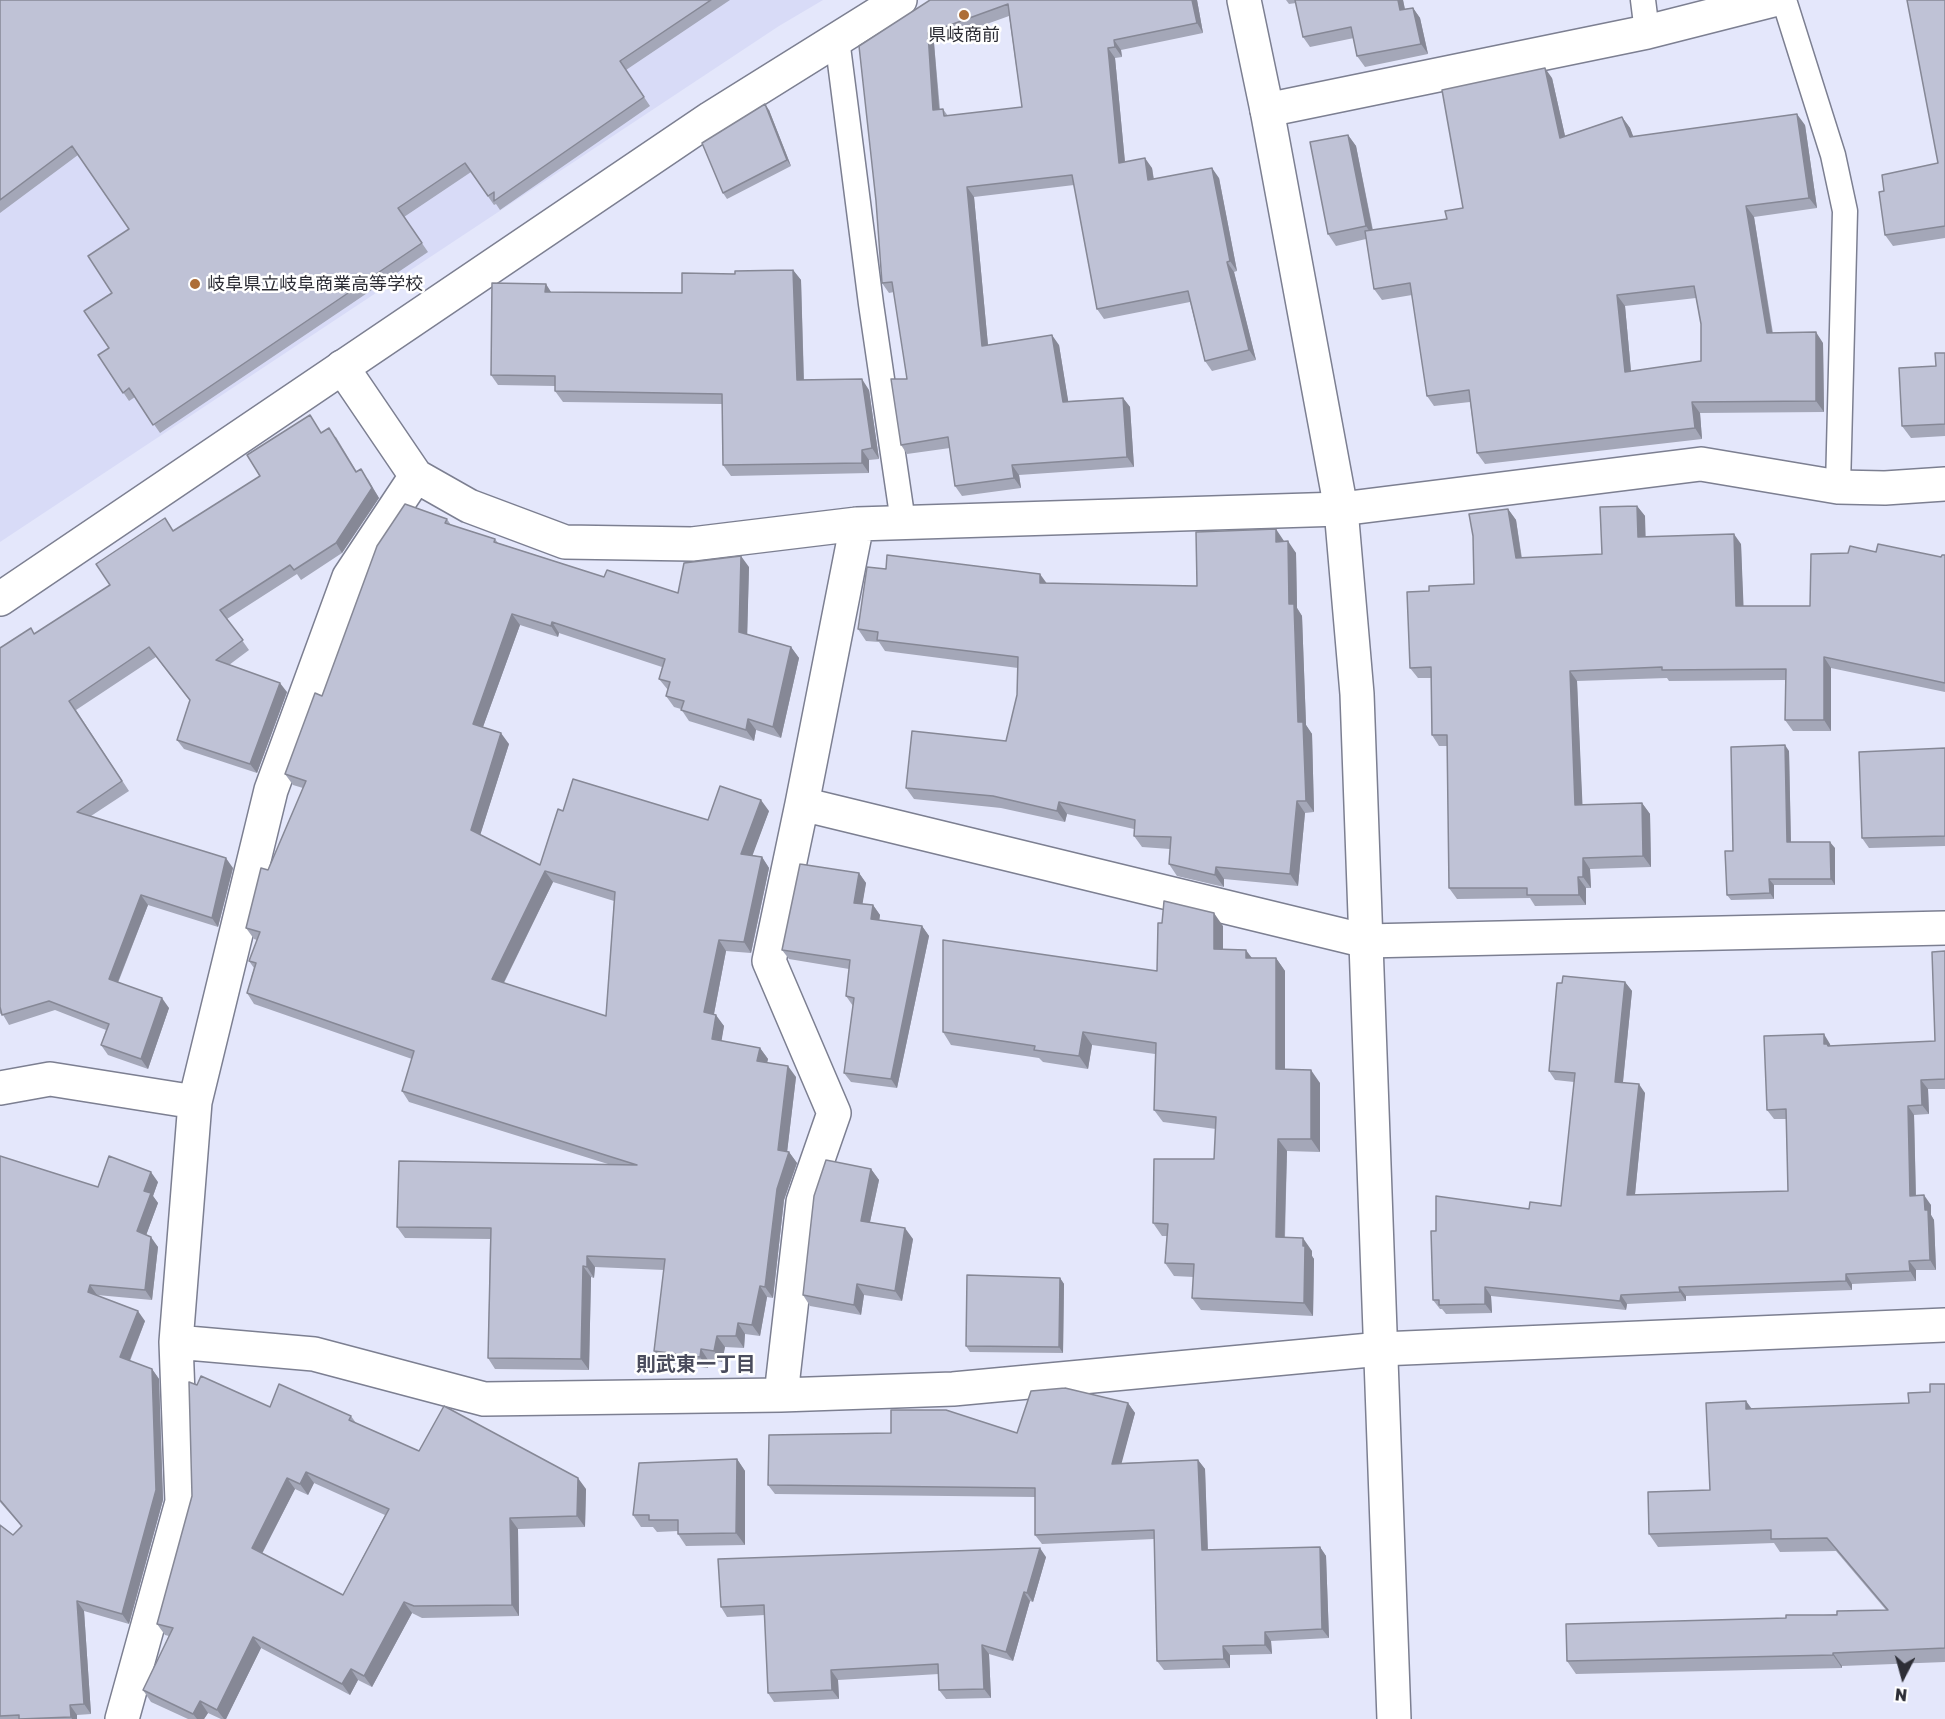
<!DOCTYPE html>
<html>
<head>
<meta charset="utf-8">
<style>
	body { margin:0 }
	#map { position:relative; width:1945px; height:1719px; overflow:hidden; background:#e4e7fb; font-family:"Golos Text",sans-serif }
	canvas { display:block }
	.north { position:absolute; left:1873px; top:1647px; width:60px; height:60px; -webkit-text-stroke:4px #fff; paint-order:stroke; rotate:186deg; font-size:16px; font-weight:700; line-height:24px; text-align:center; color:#2d2e36 }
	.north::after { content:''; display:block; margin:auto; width:21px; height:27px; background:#2d2e36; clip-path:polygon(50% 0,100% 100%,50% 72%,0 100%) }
</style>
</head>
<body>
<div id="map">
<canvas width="1945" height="1719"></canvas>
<div class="north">N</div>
</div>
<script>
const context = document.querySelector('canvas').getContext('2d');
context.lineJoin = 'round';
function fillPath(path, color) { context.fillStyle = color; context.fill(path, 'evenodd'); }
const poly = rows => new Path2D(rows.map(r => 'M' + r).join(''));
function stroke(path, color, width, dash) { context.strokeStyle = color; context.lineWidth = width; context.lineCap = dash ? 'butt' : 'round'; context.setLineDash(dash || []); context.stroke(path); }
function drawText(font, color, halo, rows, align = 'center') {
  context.font = font + ' "Golos Text","Noto Sans JP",sans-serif'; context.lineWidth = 5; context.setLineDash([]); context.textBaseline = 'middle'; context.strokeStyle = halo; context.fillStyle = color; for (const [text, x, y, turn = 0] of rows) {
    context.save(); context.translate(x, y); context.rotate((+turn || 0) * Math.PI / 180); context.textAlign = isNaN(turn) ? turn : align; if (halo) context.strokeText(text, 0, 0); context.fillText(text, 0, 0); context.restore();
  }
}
fillPath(poly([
	[0,0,823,0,779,26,0,542]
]), '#d8dbf7');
const service = poly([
	[1643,0,1647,32],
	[1784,0,1833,155,1845,211,1838,487],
	[837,39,871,304,903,522]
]);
const minor = poly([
	[1267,110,1647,32,1773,0],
	[342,367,416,476,469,506,565,542,692,544,857,524,1341,509,1701,464,1838,487,1885,488,1945,484],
	[802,804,1366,941,1945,928],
	[0,1088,50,1079,195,1102],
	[176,1342,314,1354,484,1399,781,1395,953,1389,1381,1349,1945,1325],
	[781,1395,803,1202,834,1113,769,961,802,804,857,524],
	[122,1719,182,1502,176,1342,195,1102,271,790,349,577,416,476]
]);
const tertiary = poly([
	[1244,0,1267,110,1341,509,1357,694,1394,1719],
	[0,599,711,118,900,0]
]);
stroke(service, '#7c7f91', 27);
stroke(minor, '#7c7f91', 36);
stroke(tertiary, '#7c7f91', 36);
stroke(service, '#fff', 24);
stroke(minor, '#fff', 33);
stroke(tertiary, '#fff', 33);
fillPath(poly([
	[0,0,730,0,626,70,650,106,500,210,496,204,494,205,471,172,404,217,428,252,160,433,135,397,129,401,98,355,109,348,112,293,129,229,78,155,0,213],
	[930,0,1197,0,1203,33,1121,50,1122,57,1115,58,1125,162,1152,168,1154,179,1219,178,1237,271,1234,272,1256,360,1212,371,1205,361,1190,302,1104,319,1097,309,1074,185,974,197,988,345,1059,345,1068,401,1123,398,1130,407,1134,467,1019,475,1021,488,962,496,955,486,950,448,907,454,901,445,907,379,894,292,889,293,882,283],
	[1009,16,1022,107,948,116,943,109,940,109,934,43],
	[1286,0,1403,0,1405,9,1413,8,1420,18,1428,54,1365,67,1357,56,1354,38,1310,47,1303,37,1296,3,1289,4],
	[1945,0,1945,238,1893,246,1885,235,1884,191,1938,163],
	[1552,78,1565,136,1622,117,1630,128,1633,137,1805,125,1817,208,1754,217,1773,333,1823,343,1824,412,1700,413,1702,439,1485,464,1477,453,1470,402,1434,406,1427,396,1412,295,1382,300,1374,289,1366,239,1336,246,1328,234,1348,135,1356,146,1373,230,1447,219,1463,208],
	[1696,298,1701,324,1701,361,1631,371,1625,306],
	[769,110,791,166,727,199,723,193],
	[793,270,801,280,804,380,869,390,879,459,869,460,869,473,731,476,723,465,722,404,563,402,555,391,555,386,498,385,491,375,551,292,682,293,735,274],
	[1945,353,1945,436,1911,438,1902,426,1936,366],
	[321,432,336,437,357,472,368,479,379,498,342,553,301,580,297,574,227,619,249,650,229,665,287,692,257,773,184,749,177,740,190,701,156,657,76,710,129,791,91,816,233,868,218,927,148,905,118,983,169,1008,148,1069,108,1055,101,1045,106,1030,55,1010,9,1025,2,1013,0,1014,0,648,35,634,110,585,173,531,260,476],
	[1637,506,1645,516,1645,537,1741,544,1743,606,1810,606,1876,552,1941,557,1945,555,1945,692,1831,668,1831,731,1793,731,1785,720,1786,680,1669,681,1667,678,1577,681,1582,805,1642,803,1650,814,1651,867,1590,869,1591,888,1586,888,1586,905,1535,906,1530,898,1457,899,1449,888,1447,746,1439,746,1432,735,1431,678,1418,678,1410,668,1429,591,1474,584,1508,509,1516,520,1522,558,1602,554],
	[447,519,451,525,495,539,498,543,604,577,678,593,749,567,747,634,791,647,799,658,781,738,756,730,754,741,689,721,681,709,674,707,666,696,668,690,659,679,662,667,559,633,558,637,520,625,483,727,509,744,480,835,540,865,563,811,708,820,769,811,752,855,762,857,769,868,751,953,726,951,714,1014,724,1026,721,1041,760,1048,768,1059,767,1062,796,1077,787,1152,789,1152,797,1163,784,1200,773,1298,767,1297,760,1336,745,1334,744,1348,725,1347,722,1362,708,1360,708,1368,661,1362,654,1351,664,1270,595,1267,594,1278,591,1277,589,1370,495,1369,488,1358,490,1239,405,1238,397,1227,608,1164,409,1102,402,1091,412,1059,254,1004,247,993,254,968,249,961,257,940,254,939,246,928,268,870,303,788,293,785,285,774,322,696],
	[553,882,614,901,606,1016,504,983],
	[1284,541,1296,553,1297,608,1302,616,1306,725,1312,734,1314,812,1305,813,1298,886,1224,879,1224,887,1177,876,1169,864,1170,849,1142,847,1134,836,1134,829,1067,814,1065,822,1001,808,914,799,906,788,1006,741,1017,695,1018,668,885,651,879,642,866,641,858,629,1047,583,1197,586],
	[1945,748,1945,846,1869,848,1862,838],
	[1789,751,1791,842,1835,848,1835,885,1774,885,1774,899,1731,900,1727,895,1733,851],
	[859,873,866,883,862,904,873,905,880,915,879,920,922,926,929,936,897,1088,851,1082,844,1073,853,1006,846,996,849,969,789,959,782,950],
	[1223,926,1223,950,1252,958,1276,958,1285,971,1285,1069,1320,1083,1320,1152,1287,1151,1285,1238,1312,1251,1312,1256,1314,1259,1313,1316,1201,1310,1192,1298,1194,1277,1174,1276,1165,1263,1167,1236,1162,1236,1153,1223,1214,1159,1216,1129,1163,1122,1154,1110,1155,1054,1092,1045,1088,1069,1043,1062,1039,1058,951,1045,943,1032,1157,971],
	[1945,951,1945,1089,1928,1089,1929,1114,1914,1115,1916,1196,1931,1205,1931,1215,1934,1220,1936,1270,1916,1270,1916,1281,1852,1284,1852,1290,1686,1296,1686,1301,1627,1304,1626,1310,1491,1296,1492,1313,1446,1314,1442,1309,1440,1309,1433,1300,1436,1231,1529,1209,1561,1206,1574,1082,1555,1080,1549,1071,1625,982,1632,991,1623,1082,1645,1093,1635,1195,1788,1191,1786,1119,1774,1119,1767,1110,1830,1044,1830,1046,1935,1041],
	[0,1156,98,1187,158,1182,153,1196,158,1203,146,1235,158,1247,152,1300,97,1295,96,1295,145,1321,130,1361,152,1369,159,1379,163,1500,129,1624,84,1611,91,1714,77,1715,77,1719,0,1719,0,1525,13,1535,21,1526,0,1502],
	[871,1169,879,1180,870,1222,913,1239,902,1301,864,1295,861,1315,810,1306,803,1295],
	[1060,1278,1064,1284,1063,1353,970,1352,966,1346],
	[1945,1384,1945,1662,1842,1666,1842,1668,1576,1674,1567,1661,1786,1618,1886,1610,1836,1551,1780,1552,1774,1543,1658,1547,1649,1534,1710,1490,1746,1401,1752,1409,1909,1403],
	[197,1385,270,1407,351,1416,356,1423,419,1451,586,1489,585,1527,518,1529,519,1616,422,1618,412,1613,372,1687,358,1680,350,1695,261,1648,226,1719,221,1719,208,1713,204,1719,188,1719,151,1702,143,1690,169,1636,165,1635,157,1624,192,1496],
	[314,1483,385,1515,343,1595,262,1554,295,1489,308,1495],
	[1128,1403,1135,1413,1121,1463,1198,1460,1205,1469,1208,1550,1320,1547,1326,1556,1329,1638,1271,1641,1272,1654,1230,1655,1230,1668,1164,1670,1157,1661,1154,1539,1042,1544,1035,1535,1035,1497,775,1494,768,1485,891,1433,1017,1433],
	[737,1459,745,1471,745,1545,686,1546,678,1534,678,1531,657,1532,653,1527,641,1527,633,1515],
	[1046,1557,1033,1602,1030,1601,1013,1661,989,1654,991,1698,946,1699,939,1690,939,1674,838,1680,839,1699,774,1702,768,1693,765,1615,727,1617,721,1607]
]), '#a4a7b8');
fillPath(poly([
	[1192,0,1197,0,1203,33,1197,23],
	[1398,0,1403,0,1407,20,1400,10],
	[1413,8,1420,18,1428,54,1421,44],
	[928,33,934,43,940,120,933,110],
	[1114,40,1121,50,1122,57,1115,47],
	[1108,48,1115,58,1126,173,1119,163],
	[1545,68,1552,78,1568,149,1560,138],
	[765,104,769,110,791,166,787,160],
	[1797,114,1805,125,1817,208,1809,198],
	[1622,117,1630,128,1638,148,1630,137],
	[1348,135,1356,146,1374,238,1366,226],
	[1145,158,1152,168,1155,190,1148,180],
	[1212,168,1219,178,1237,271,1230,261],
	[967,187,974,197,989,356,982,346],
	[1746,206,1754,217,1774,344,1767,333],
	[1227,262,1234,272,1256,360,1249,350],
	[793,270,801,280,804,391,797,380],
	[546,284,553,295,545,292],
	[1617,295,1625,306,1632,383,1625,372],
	[1816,332,1823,343,1824,412,1816,401],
	[1052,335,1059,345,1070,412,1063,402],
	[862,379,869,390,879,459,872,448],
	[1123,398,1130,407,1134,467,1127,457],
	[1692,402,1700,413,1702,439,1695,428],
	[862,450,869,460,869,473,862,463],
	[1012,465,1019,475,1021,488,1014,478],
	[361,469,379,498,342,553,336,543],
	[1637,506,1645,516,1646,548,1638,537],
	[1508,509,1516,520,1523,569,1516,558],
	[1276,529,1284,541,1276,542],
	[1734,534,1741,544,1744,617,1736,606],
	[1288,541,1296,553,1297,608,1302,616,1306,725,1312,734,1314,812,1306,801,1298,722,1289,604],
	[741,556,749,567,747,643,739,632],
	[1040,574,1048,585,1040,583],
	[512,614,520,625,480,735,473,724],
	[552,622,559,633,558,637,551,626],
	[791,647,799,658,781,738,773,727],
	[1824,657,1831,668,1831,731,1824,720],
	[1570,671,1577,681,1583,816,1575,805],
	[280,683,287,692,257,773,250,764],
	[748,719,756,730,754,741,746,730],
	[501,733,509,744,478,842,471,830],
	[1785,745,1789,751,1791,848,1787,842],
	[761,800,769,811,749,865,741,854],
	[1297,801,1305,813,1298,886,1290,874],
	[1059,802,1067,814,1065,822,1057,811],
	[1642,803,1650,814,1651,867,1643,856],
	[1830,842,1835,848,1835,885,1831,879],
	[762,857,769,868,751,953,744,942],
	[226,858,233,868,218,927,212,918],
	[1583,858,1590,869,1591,888,1583,877],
	[1216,867,1224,879,1224,887,1215,875],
	[545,871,553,882,500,990,492,979],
	[859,873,866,883,861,913,854,903],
	[1578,877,1586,888,1586,905,1579,895],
	[1769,879,1774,885,1774,899,1770,893],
	[141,895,148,905,115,989,109,979],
	[873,905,880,915,878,929,871,919],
	[1214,913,1223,926,1223,962,1214,949],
	[922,926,929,936,897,1088,891,1079],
	[719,940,726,951,712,1024,704,1012],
	[1246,950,1255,962,1246,958],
	[1276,958,1285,971,1285,1082,1276,1069],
	[1625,982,1632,991,1622,1091,1615,1082],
	[162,998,169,1008,148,1069,141,1059],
	[716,1015,724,1026,720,1050,712,1039],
	[1083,1032,1092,1045,1088,1069,1079,1056],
	[1824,1034,1830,1044,1831,1048,1824,1044],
	[760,1048,768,1059,765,1072,757,1061],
	[788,1066,796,1077,786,1161,778,1150],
	[1311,1070,1320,1083,1320,1152,1311,1139],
	[1921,1080,1928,1089,1929,1114,1922,1105],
	[1639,1084,1645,1093,1634,1204,1627,1195],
	[1908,1106,1914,1115,1916,1205,1910,1196],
	[1278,1139,1287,1151,1284,1250,1276,1237],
	[789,1152,797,1163,784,1200,773,1298,765,1287,777,1189],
	[871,1169,879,1180,868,1231,861,1221],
	[151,1172,158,1182,153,1196,158,1203,144,1241,137,1231,144,1191],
	[1924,1195,1931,1205,1931,1215,1934,1220,1936,1270,1930,1260,1925,1210],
	[905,1228,913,1239,902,1301,895,1291],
	[151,1237,158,1247,152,1300,145,1290],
	[1303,1238,1312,1251,1312,1256,1314,1259,1313,1316,1304,1303],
	[587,1256,595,1267,594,1278,587,1267],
	[1909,1261,1916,1270,1916,1281,1910,1271],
	[583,1266,591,1277,589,1370,581,1359],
	[1846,1274,1852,1284,1852,1290,1846,1281],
	[1060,1278,1064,1284,1063,1353,1059,1347],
	[857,1284,864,1295,861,1315,854,1305],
	[90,1285,97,1295,95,1302,88,1292],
	[760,1286,767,1297,760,1336,752,1325],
	[1485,1287,1491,1296,1492,1313,1485,1304],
	[1679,1287,1686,1296,1686,1301,1680,1292],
	[1621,1295,1627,1304,1626,1310,1620,1301],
	[138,1311,145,1321,127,1367,120,1357],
	[738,1323,745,1334,744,1348,736,1336],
	[717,1336,725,1347,722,1362,714,1351],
	[701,1349,708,1360,708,1368,700,1357],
	[152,1369,159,1379,163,1500,129,1624,122,1614],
	[1746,1401,1755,1414,1746,1409],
	[1128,1403,1135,1413,1119,1473,1112,1464],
	[737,1459,745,1471,745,1545,736,1533],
	[1198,1460,1205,1469,1208,1559,1202,1550],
	[306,1472,314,1483,308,1495,300,1484],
	[287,1478,295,1489,259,1559,252,1548],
	[578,1478,586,1489,585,1527,577,1516],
	[510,1518,518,1529,519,1616,512,1605],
	[1320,1547,1326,1556,1329,1638,1322,1629],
	[1040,1548,1046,1557,1033,1602,1027,1593],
	[1024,1592,1030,1601,1013,1661,1006,1652],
	[77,1601,84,1611,91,1714,84,1704],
	[404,1602,412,1613,372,1687,364,1676],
	[1265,1632,1271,1641,1272,1654,1265,1645],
	[253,1637,261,1648,226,1719,224,1719,217,1710],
	[982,1645,989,1654,991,1698,984,1689],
	[1223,1646,1230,1655,1230,1668,1224,1659],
	[1833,1653,1842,1666,1842,1668,1833,1655],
	[351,1669,358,1680,350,1695,342,1684],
	[831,1670,838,1680,839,1699,832,1690],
	[200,1701,208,1713,204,1719,197,1719,193,1714],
	[70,1705,77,1715,77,1719,72,1719,71,1717]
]), '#868896');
const building = poly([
	[0,0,711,0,620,61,644,97,494,201,494,192,488,196,465,163,398,208,422,243,153,425,129,388,123,393,98,355,109,348,84,311,112,293,88,256,129,229,72,146,0,200,0,0],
	[930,0,1192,0,1197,23,1114,40,1115,47,1108,48,1119,163,1145,158,1148,180,1212,168,1230,261,1227,262,1249,350,1205,361,1188,291,1097,309,1072,175,967,187,982,346,1052,335,1063,402,1123,398,1127,457,1012,465,1014,478,955,486,948,437,901,445,891,379,907,379,892,282,882,283,876,201,859,46,930,0],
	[1008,4,1022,107,944,116,943,109,933,110,928,33,1008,4],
	[1295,0,1398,0,1400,10,1413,8,1421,44,1357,56,1351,27,1303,37,1295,0],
	[1907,0,1945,0,1945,226,1885,235,1879,192,1884,191,1882,175,1938,163,1907,0],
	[1545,68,1560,138,1622,117,1630,137,1797,114,1809,198,1746,206,1767,333,1816,332,1816,401,1692,402,1695,428,1477,453,1469,390,1427,396,1410,283,1374,289,1365,231,1447,219,1445,211,1463,208,1442,90,1545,68],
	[1694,286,1701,324,1701,361,1625,372,1617,295,1694,286],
	[765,104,787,160,723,193,702,143,765,104],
	[1348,135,1366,226,1328,234,1310,142,1348,135],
	[793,270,797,380,862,379,872,448,862,450,862,463,723,465,722,394,555,391,555,376,491,375,492,283,546,284,545,292,682,293,682,273,735,274,735,271,793,270],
	[1935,353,1945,353,1945,424,1902,426,1899,368,1936,366,1935,353],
	[310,415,321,433,329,428,356,472,361,469,372,488,336,543,294,570,290,565,220,610,243,640,216,660,280,683,250,764,177,740,190,700,149,647,69,701,122,781,77,812,226,858,212,918,141,895,109,979,162,998,141,1059,101,1045,109,1024,49,1001,2,1015,0,1007,0,648,31,628,34,634,110,585,96,564,165,518,173,531,260,476,247,455,310,415],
	[405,504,447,519,445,523,495,539,494,542,604,577,607,570,678,593,684,563,741,556,739,632,791,647,773,727,748,719,746,730,681,710,684,701,666,696,670,682,659,679,665,659,552,622,551,626,512,614,473,724,501,733,471,830,540,865,558,809,563,811,573,779,708,820,720,786,761,800,741,854,762,857,744,942,719,940,704,1012,716,1015,712,1039,760,1048,757,1061,788,1066,778,1150,789,1152,777,1189,765,1287,760,1286,752,1325,738,1323,736,1336,717,1336,714,1351,701,1349,700,1357,654,1351,665,1259,587,1256,587,1267,583,1266,581,1359,488,1358,491,1228,397,1227,399,1161,637,1165,402,1091,414,1051,247,993,256,963,249,961,260,932,246,928,261,868,268,870,306,781,285,774,315,693,322,696,377,546,405,504],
	[545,871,615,892,606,1016,492,979,545,871],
	[1637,506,1638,537,1734,534,1736,606,1810,606,1811,554,1848,553,1850,546,1876,552,1878,544,1941,557,1942,555,1945,555,1945,683,1824,657,1824,720,1785,720,1786,669,1662,670,1662,667,1570,671,1575,805,1642,803,1643,856,1583,858,1583,877,1578,877,1579,895,1527,895,1527,888,1449,888,1447,735,1432,735,1431,667,1410,668,1407,592,1429,591,1429,586,1474,584,1473,536,1469,514,1508,509,1516,558,1602,554,1600,507,1637,506],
	[1276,529,1276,542,1288,541,1289,604,1294,604,1298,722,1303,722,1306,801,1297,801,1290,874,1216,867,1215,875,1169,864,1171,837,1134,836,1135,820,1059,802,1057,811,993,796,906,788,912,731,1006,741,1017,695,1018,657,877,640,878,632,858,629,867,567,886,569,887,555,1040,574,1040,583,1197,586,1196,532,1276,529],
	[1785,745,1787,842,1830,842,1831,879,1769,879,1770,893,1727,895,1725,851,1733,851,1731,747,1785,745],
	[1945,748,1945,836,1862,838,1859,752,1945,748],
	[800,864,859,873,854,903,873,905,871,919,922,926,891,1079,844,1073,854,998,846,996,850,960,782,950,800,864],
	[1164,901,1214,913,1214,949,1246,950,1246,958,1276,958,1276,1069,1311,1070,1311,1139,1278,1139,1276,1237,1303,1238,1303,1246,1305,1246,1304,1303,1192,1298,1194,1264,1165,1263,1168,1224,1153,1223,1154,1159,1214,1159,1216,1117,1154,1110,1156,1043,1083,1032,1079,1056,1034,1050,1035,1046,943,1032,943,940,1157,971,1158,923,1162,923,1164,901],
	[1945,951,1945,1079,1921,1080,1922,1105,1908,1106,1910,1196,1924,1195,1925,1210,1928,1210,1930,1260,1909,1261,1910,1271,1846,1274,1846,1281,1679,1287,1680,1292,1621,1295,1620,1301,1485,1287,1485,1304,1439,1305,1439,1300,1433,1300,1431,1231,1436,1231,1436,1196,1529,1209,1530,1202,1561,1206,1575,1073,1549,1071,1557,983,1562,983,1563,976,1625,982,1615,1082,1639,1084,1627,1195,1788,1191,1786,1109,1767,1110,1764,1036,1824,1034,1824,1044,1827,1044,1828,1046,1935,1041,1932,952,1945,951],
	[0,1156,98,1187,109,1156,151,1172,144,1191,151,1193,137,1231,151,1237,145,1290,90,1285,88,1292,138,1311,120,1357,152,1369,156,1490,122,1614,77,1601,84,1704,70,1705,71,1717,19,1719,19,1715,0,1716,0,1525,13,1535,22,1526,0,1500,0,1156],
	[826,1160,871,1169,861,1221,905,1228,895,1291,857,1284,854,1305,803,1295,814,1196,826,1160],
	[967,1275,1060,1278,1059,1347,966,1346,967,1275],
	[201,1376,270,1407,279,1384,351,1416,349,1420,419,1451,444,1406,578,1478,577,1516,510,1518,512,1605,414,1606,404,1602,364,1676,351,1669,342,1684,253,1637,217,1710,200,1701,193,1714,143,1690,173,1628,157,1624,192,1496,189,1382,197,1385,201,1376],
	[306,1472,389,1509,343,1595,252,1548,287,1478,300,1484,306,1472],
	[1930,1384,1945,1384,1945,1648,1833,1653,1833,1655,1567,1661,1566,1624,1786,1618,1786,1615,1837,1615,1837,1611,1888,1610,1827,1538,1771,1539,1771,1530,1649,1534,1648,1492,1710,1490,1706,1403,1746,1401,1746,1409,1909,1403,1908,1393,1930,1392,1930,1384],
	[1065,1388,1128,1403,1112,1464,1198,1460,1202,1550,1320,1547,1322,1629,1265,1632,1265,1645,1223,1646,1224,1659,1157,1661,1154,1530,1035,1535,1035,1488,768,1485,769,1435,891,1433,891,1410,946,1410,1017,1433,1031,1391,1065,1388],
	[737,1459,736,1533,678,1534,678,1520,649,1520,649,1515,633,1515,639,1463,737,1459],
	[1040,1548,1027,1593,1024,1592,1006,1652,982,1645,984,1689,939,1690,938,1664,831,1670,832,1690,768,1693,764,1605,721,1607,718,1559,1040,1548]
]);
fillPath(building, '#bfc2d6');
stroke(building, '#868896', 1.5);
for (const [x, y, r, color] of [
	[964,15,6,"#ad6d36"],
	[195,284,6,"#ad6d36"]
]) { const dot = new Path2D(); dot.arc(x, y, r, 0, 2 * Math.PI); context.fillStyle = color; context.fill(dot); stroke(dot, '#fff', 2); }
drawText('18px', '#2d2e36', '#fff', [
	["県岐商前",964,35],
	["岐阜県立岐阜商業高等学校",207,284,"left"]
]);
drawText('bold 20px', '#4a4c5d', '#fff', [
	["則武東一丁目",696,1365]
]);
</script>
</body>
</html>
